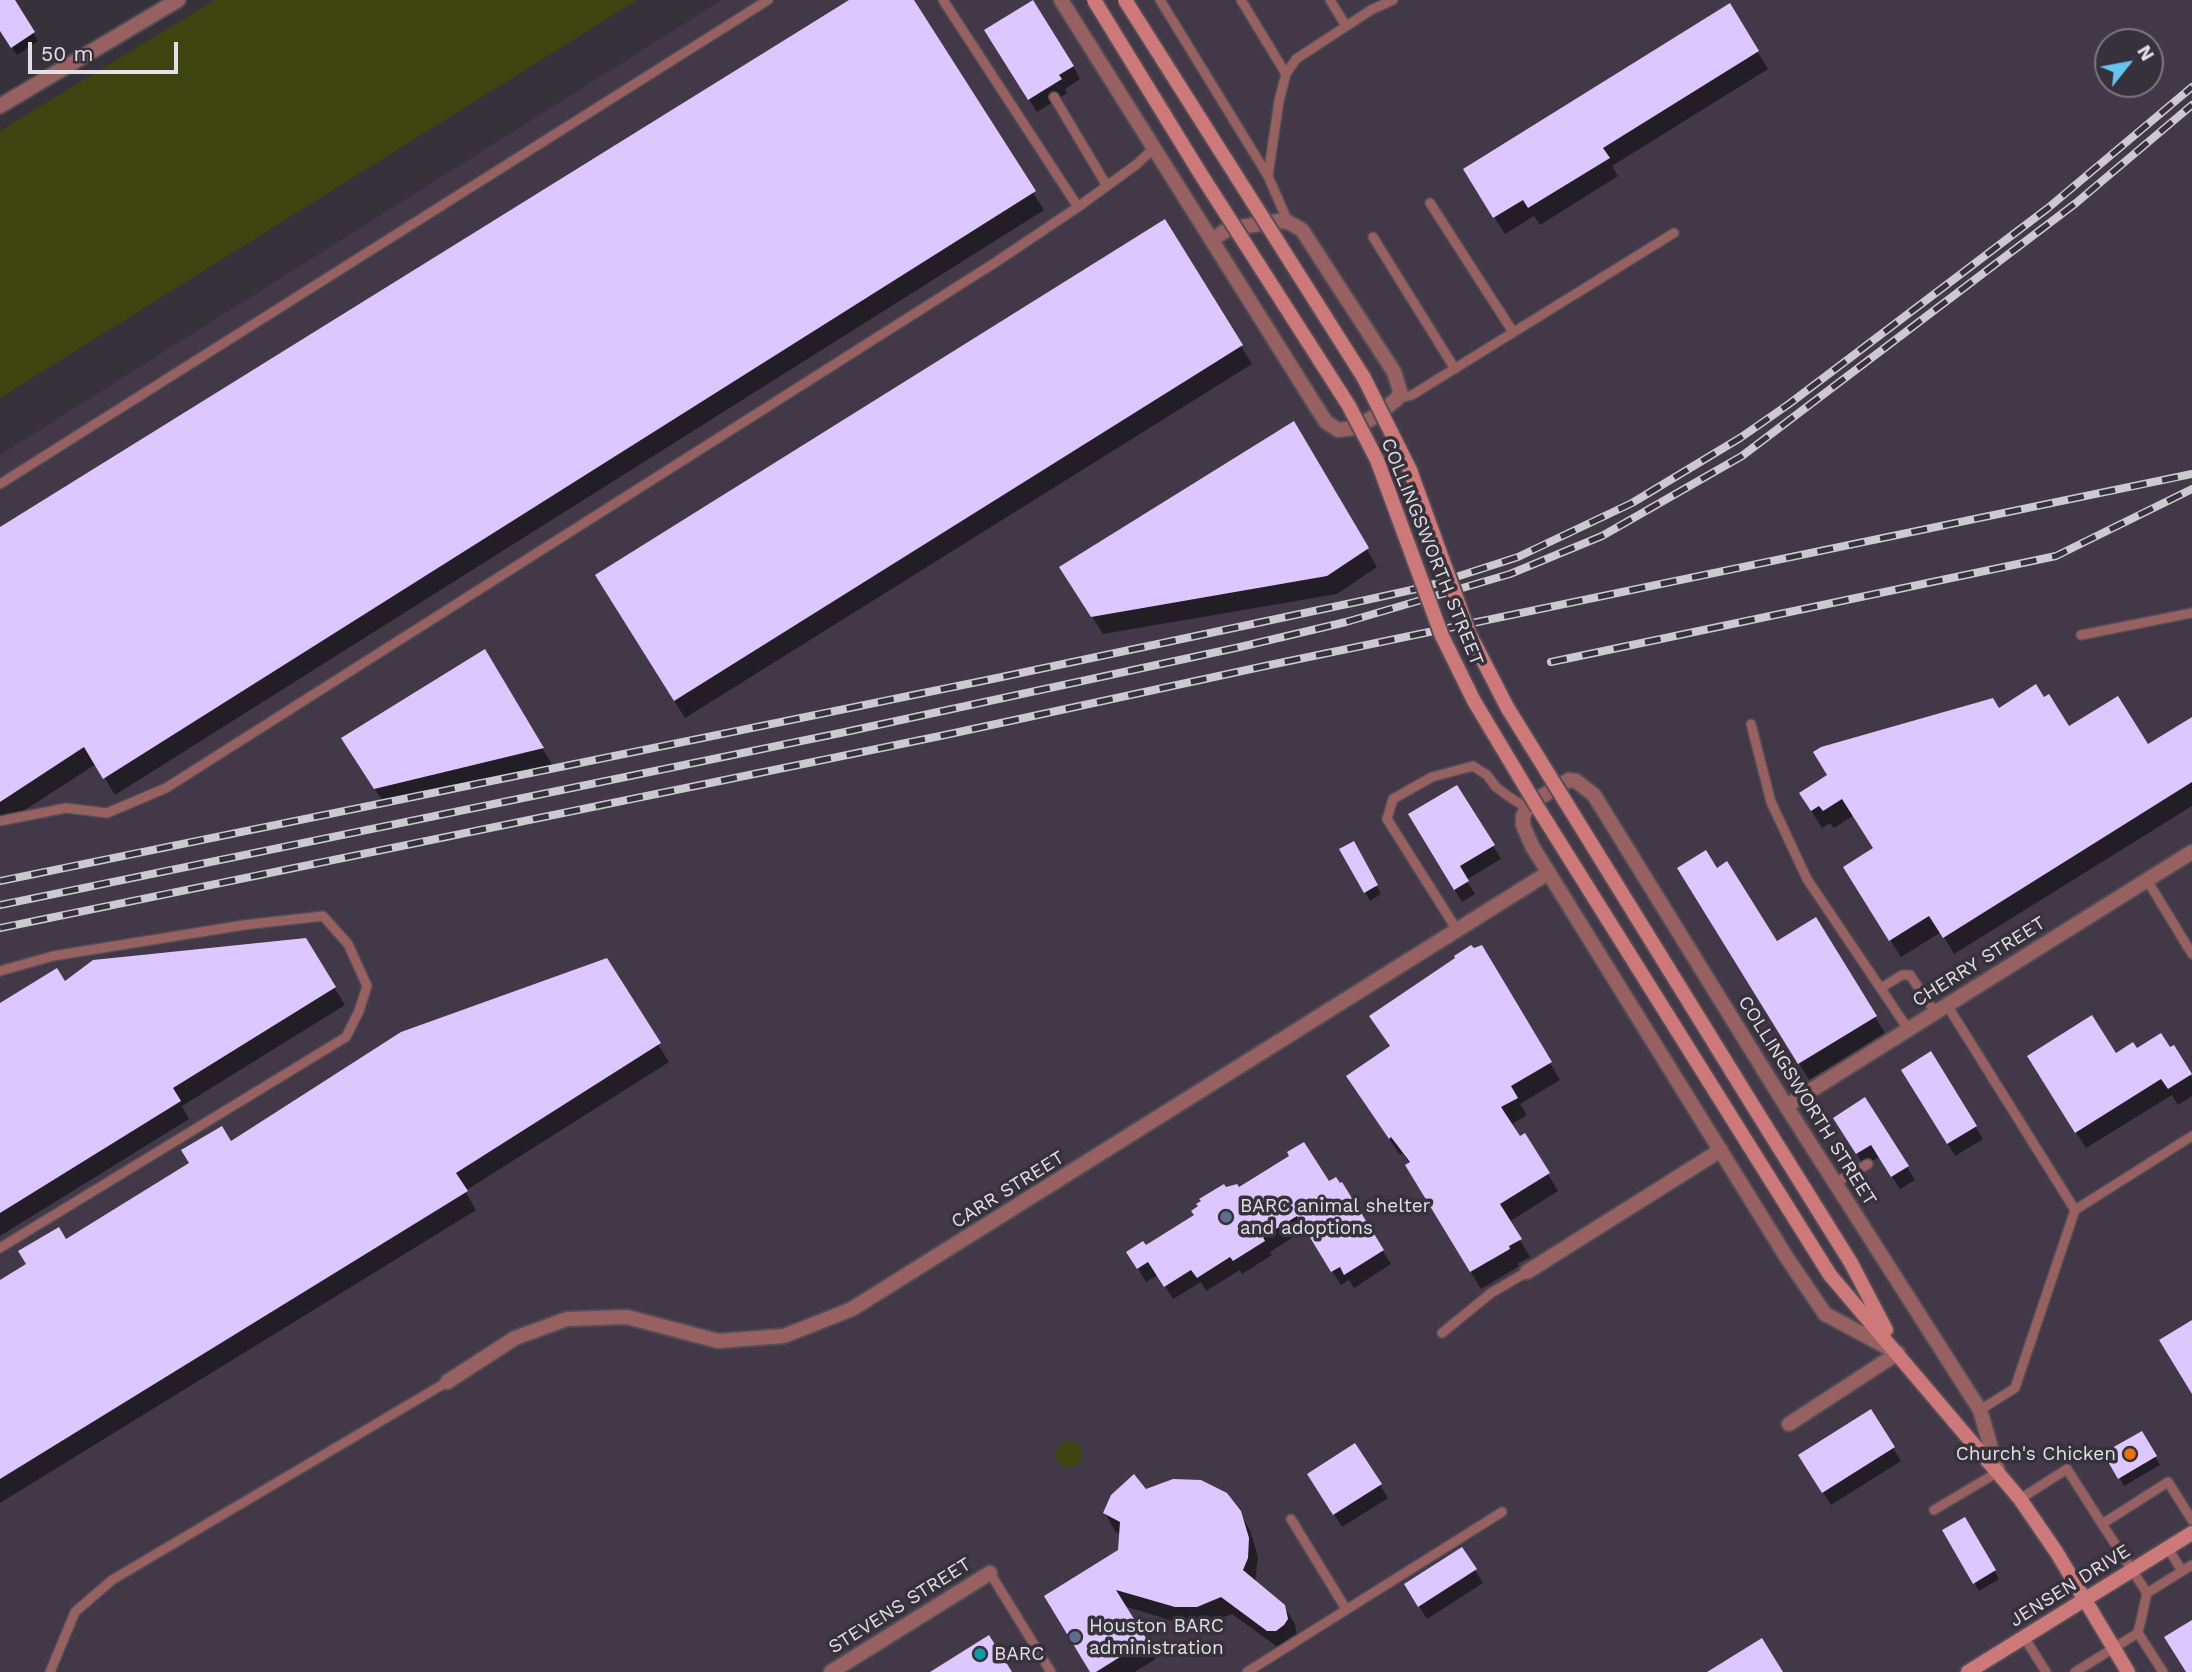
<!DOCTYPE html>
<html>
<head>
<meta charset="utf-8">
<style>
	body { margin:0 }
	#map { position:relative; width:2192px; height:1672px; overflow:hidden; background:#37313b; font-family:"Work Sans",sans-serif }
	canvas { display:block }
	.north { position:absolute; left:2094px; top:28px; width:70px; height:70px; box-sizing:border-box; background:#37313b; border:2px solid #7c777f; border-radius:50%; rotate:59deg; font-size:19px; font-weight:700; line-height:28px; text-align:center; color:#e3dfe6 }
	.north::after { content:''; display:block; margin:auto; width:24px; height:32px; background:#65c5ee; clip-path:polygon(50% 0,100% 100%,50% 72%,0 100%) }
	.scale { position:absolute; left:28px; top:42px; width:150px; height:32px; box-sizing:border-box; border:4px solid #e3dfe6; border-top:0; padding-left:9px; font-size:21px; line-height:24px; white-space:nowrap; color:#e3dfe6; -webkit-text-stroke:5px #37313b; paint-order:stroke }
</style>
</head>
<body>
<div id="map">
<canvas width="2192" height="1672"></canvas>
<div class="north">N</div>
<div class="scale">50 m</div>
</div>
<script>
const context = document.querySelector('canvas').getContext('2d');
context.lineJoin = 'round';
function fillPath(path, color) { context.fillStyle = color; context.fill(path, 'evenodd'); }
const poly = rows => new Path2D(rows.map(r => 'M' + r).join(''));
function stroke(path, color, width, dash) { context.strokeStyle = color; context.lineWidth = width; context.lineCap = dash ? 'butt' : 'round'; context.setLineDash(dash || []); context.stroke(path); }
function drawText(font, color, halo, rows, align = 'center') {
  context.font = font + ' "Work Sans",sans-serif'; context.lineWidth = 7; context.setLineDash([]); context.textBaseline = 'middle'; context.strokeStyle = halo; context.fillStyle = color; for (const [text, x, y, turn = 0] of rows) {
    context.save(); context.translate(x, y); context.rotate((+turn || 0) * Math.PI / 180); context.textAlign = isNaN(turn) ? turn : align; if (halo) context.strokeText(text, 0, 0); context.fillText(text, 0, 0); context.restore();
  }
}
fillPath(poly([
	[722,0,2192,0,2192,1672,0,1672,0,455],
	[2108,42,2150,42,2150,84,2108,84]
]), '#423848');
fillPath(poly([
	[215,0,637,0,0,398,0,131],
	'1056 1454a13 13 0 1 1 26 0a13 13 0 1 1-26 0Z'
]), '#3e440f');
fillPath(poly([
	[0,0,13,0,38,41,17,55,0,29],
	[853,0,912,0,1044,210,115,795,96,764,0,826,0,529],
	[1729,5,1768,69,1612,166,1618,176,1540,225,1534,216,1505,234,1475,187],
	[994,44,1073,66,1080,79,1065,89,1067,93,1037,112],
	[1164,222,1252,364,685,718,607,594],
	[1293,423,1377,567,1337,594,1103,634,1072,585],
	[484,651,553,766,386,806,353,756],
	[1998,710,2148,747,2192,719,2192,806,1954,954,1941,932,1901,957,1856,885,1875,849,1854,815,1834,828,1830,823,1822,828,1801,794],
	[1410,815,1493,846,1501,859,1466,880,1475,894,1462,902],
	[1353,843,1381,894,1370,901,1342,849],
	[1717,870,1776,943,1875,1017,1885,1033,1809,1080,1689,885],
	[305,939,345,1005,182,1106,189,1119,0,1236,0,1005,64,983],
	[1481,947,1560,1080,1520,1104,1527,1115,1510,1125,1548,1174,1558,1191,1509,1222,1530,1257,1517,1264,1519,1266,1481,1289,1407,1166,1410,1164,1402,1153,1400,1155,1358,1093,1391,1048,1371,1016],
	[606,961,669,1062,465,1191,476,1210,0,1503,0,1282,230,1143],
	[2173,1047,2192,1078,2192,1096,2178,1105,2172,1095,2086,1148,2038,1073,2136,1051,2169,1049],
	[1911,1083,1975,1126,1983,1139,1955,1156],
	[1835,1118,1907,1167,1915,1180,1900,1189,1879,1157,1864,1166],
	[1328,1184,1341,1184,1391,1264,1354,1288,1349,1280,1341,1285,1306,1229,1270,1252,1272,1255,1242,1274,1240,1270,1206,1291,1201,1282,1173,1299,1158,1275,1146,1282,1128,1252,1145,1247,1196,1216,1225,1189],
	[1870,1411,1901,1461,1831,1505,1808,1468],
	[2141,1433,2160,1465,2124,1486,2106,1454],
	[1355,1445,1388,1498,1342,1527,1317,1487],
	[1146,1491,1239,1512,1250,1530,1258,1557,1255,1582,1284,1606,1295,1624,1297,1637,1279,1648,1232,1614,1207,1624,1186,1625,1124,1606,1156,1659,1134,1672,1092,1672,1119,1551,1121,1534,1115,1531,1105,1513],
	[1965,1519,1999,1579,1979,1591,1944,1531],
	[1462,1549,1483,1583,1427,1619,1414,1598]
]), '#0007');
fillPath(poly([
	[0,0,15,0,35,32,11,48,0,31],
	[849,0,914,0,1036,191,103,779,84,747,0,802,0,527],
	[1033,0,1074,66,1059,75,1062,79,1028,100,984,30],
	[1730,3,1759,51,1603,148,1610,158,1528,208,1523,200,1493,218,1463,169],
	[1165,219,1243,345,674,701,595,575],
	[1294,421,1369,548,1327,576,1091,617,1059,567],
	[485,649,544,748,374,789,341,738],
	[2036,684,2044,697,2049,694,2069,726,2118,696,2148,744,2192,717,2192,782,1943,938,1929,916,1889,941,1843,867,1873,848,1842,799,1823,811,1819,806,1811,811,1799,793,1827,775,1813,752,1821,747,1993,698,1999,708],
	[1457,785,1495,845,1460,866,1469,881,1454,890,1408,814],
	[1354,841,1378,885,1364,893,1339,849],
	[1706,850,1717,868,1727,861,1777,941,1816,917,1877,1016,1798,1064,1677,868],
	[306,938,336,987,173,1088,181,1101,0,1213,0,1003,57,968,65,981,93,960],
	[1471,945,1474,948,1482,945,1552,1062,1511,1086,1518,1098,1501,1107,1520,1136,1525,1133,1550,1173,1500,1204,1522,1239,1509,1246,1510,1249,1470,1272,1405,1165,1410,1162,1391,1137,1389,1139,1346,1076,1390,1046,1369,1016,1455,958,1454,956],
	[607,958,661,1043,456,1173,468,1191,0,1479,0,1280,26,1264,18,1251,59,1227,66,1239,189,1163,181,1150,222,1126,231,1141,401,1032],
	[2092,1015,2116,1053,2133,1042,2137,1048,2161,1033,2170,1047,2174,1045,2192,1074,2168,1089,2161,1079,2075,1133,2027,1056],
	[1931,1051,1977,1126,1947,1144,1901,1070],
	[1865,1097,1909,1166,1891,1177,1871,1145,1856,1154,1833,1118],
	[1304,1142,1329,1181,1336,1177,1340,1183,1342,1182,1384,1250,1344,1275,1340,1267,1331,1272,1297,1216,1263,1237,1265,1241,1233,1261,1230,1257,1197,1278,1191,1270,1164,1287,1148,1262,1137,1269,1126,1252,1143,1241,1146,1245,1194,1215,1191,1211,1198,1206,1196,1204,1201,1201,1199,1199,1224,1184,1226,1187,1237,1184,1239,1187,1289,1156,1287,1152],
	[2192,1320,2192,1394,2159,1340],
	[1871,1409,1895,1447,1822,1493,1798,1455],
	[2142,1431,2157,1456,2118,1479,2103,1453],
	[1355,1443,1382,1484,1333,1515,1307,1474],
	[1134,1474,1146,1489,1173,1479,1201,1480,1227,1493,1241,1511,1249,1538,1248,1558,1243,1570,1285,1605,1288,1619,1284,1625,1276,1631,1267,1631,1221,1597,1197,1607,1175,1607,1116,1590,1147,1640,1096,1672,1090,1672,1044,1596,1118,1550,1120,1522,1103,1513,1111,1495],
	[1965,1517,1996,1570,1973,1584,1942,1530],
	[1462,1547,1477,1569,1418,1607,1404,1584],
	[2192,1620,2192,1672,2186,1672,2164,1637],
	[989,1635,1012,1672,930,1672],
	[1762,1638,1783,1672,1707,1672]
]), '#dcc7fe');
const lane = poly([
	[943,0,1078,207],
	[1160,0,1268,176,1288,222],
	[1241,0,1286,74],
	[1330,0,1346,26],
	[1054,97,1107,186],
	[1268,176,1279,101,1286,74,1296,59,1371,10,1393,0],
	[1430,203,1513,332],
	[1373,237,1455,369],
	[1397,399,1412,395,1674,233],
	[0,484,768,0],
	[2081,635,2192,613],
	[1751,724,1771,802,1807,879,1908,1029],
	[0,821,66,808,107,813,166,788,996,262,1078,207,1137,164,1154,148],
	[2147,880,2192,954],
	[1457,930,1387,819,1393,799,1432,777,1473,766,1487,775,1496,787,1508,796,1527,808],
	[0,971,53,956,244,925,323,916,348,944,367,986,359,1011,346,1037,0,1248],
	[1881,988,1902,975,1910,975,1935,1012],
	[1947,1005,2075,1210],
	[1835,1183,1868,1164],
	[1442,1333,1491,1293,1527,1272],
	[1980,1410,2015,1388,2075,1210,2192,1136],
	[2020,1499,2067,1469,2102,1524,2168,1482,2192,1520],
	[1934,1510,1998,1472],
	[1291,1519,1346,1609],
	[2168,1548,2182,1571],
	[990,1573,1051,1672],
	[2147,1593,2192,1565],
	[2138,1633,2163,1672],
	[2024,1637,2046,1672],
	[50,1672,75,1612,112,1580,447,1382],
	[1247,1672,1502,1512],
	[2075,1672,2138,1633,2147,1593,2102,1524]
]);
const street = poly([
	[1061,0,1317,408,1326,422,1338,430,1354,428,1374,417,1397,399,1400,391,1394,372,1302,230,1288,222,1279,221,1228,229,1212,240],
	[0,106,178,0],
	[1786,1106,2192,852],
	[1527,1272,1721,1150],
	[447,1382,515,1338,567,1319,627,1317,718,1341,784,1336,852,1309,1548,873],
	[1789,1424,1898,1353,1825,1314,1787,1258,1532,846,1523,825,1523,816,1527,808,1534,801,1569,780,1576,781,1594,795,1786,1106,1980,1410,1998,1472],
	[831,1672,990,1573]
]);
const secondary = poly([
	[1538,808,1830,1275,2020,1499,2057,1553,2128,1672],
	[1755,1109,1851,1263,1886,1330],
	[1968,1672,2192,1533]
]);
stroke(lane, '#534d56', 12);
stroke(street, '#534d56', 18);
stroke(secondary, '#534d56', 18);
stroke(lane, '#976061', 9);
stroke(street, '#976061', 14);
stroke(secondary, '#cd7879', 14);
const rail = poly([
	[1551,662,2056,556,2192,489],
	[0,881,997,678,1366,600,1425,587,1518,557,1632,503,1740,438,1789,404,2048,208,2192,87],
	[0,905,845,732,1240,647,1346,622,1510,574,1602,536,1742,456,2076,203,2192,105],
	[0,928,945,735,1265,666,2192,474]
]);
stroke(rail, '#cdc9d0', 8);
stroke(rail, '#37313b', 5, [16]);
const secondaryBridge = poly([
	[1094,0,1200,173,1349,406,1377,460,1442,636,1474,701,1538,808],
	[1125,0,1364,378,1410,470,1469,633,1507,707,1755,1109]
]);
stroke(secondaryBridge, '#534d56', 18, []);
stroke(secondaryBridge, '#cd7879', 14);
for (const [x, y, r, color] of [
	[1226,1217,7,"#5c6f8a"],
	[2130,1454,7,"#e8710a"],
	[1075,1637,7,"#5c6f8a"],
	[980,1654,7,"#0f9aa8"]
]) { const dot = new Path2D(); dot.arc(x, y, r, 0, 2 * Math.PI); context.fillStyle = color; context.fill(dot); stroke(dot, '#37313b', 2.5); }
drawText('19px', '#e3dfe6', '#37313b', [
	["COLLINGSWORTH STREET",1432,552,68],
	["CHERRY STREET",1979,962,-32],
	["COLLINGSWORTH STREET",1807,1101,58],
	["CARR STREET",1008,1190,-32],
	["JENSEN DRIVE",2070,1586,-32],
	["STEVENS STREET",900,1606,-32]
]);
drawText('19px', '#e3dfe6', '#37313b', [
	["BARC animal shelter",1240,1206],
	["and adoptions",1240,1228],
	["Church's Chicken",2116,1454,"right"],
	["Houston BARC",1089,1626],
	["administration",1089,1648],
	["BARC",994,1654]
], 'left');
</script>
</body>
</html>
